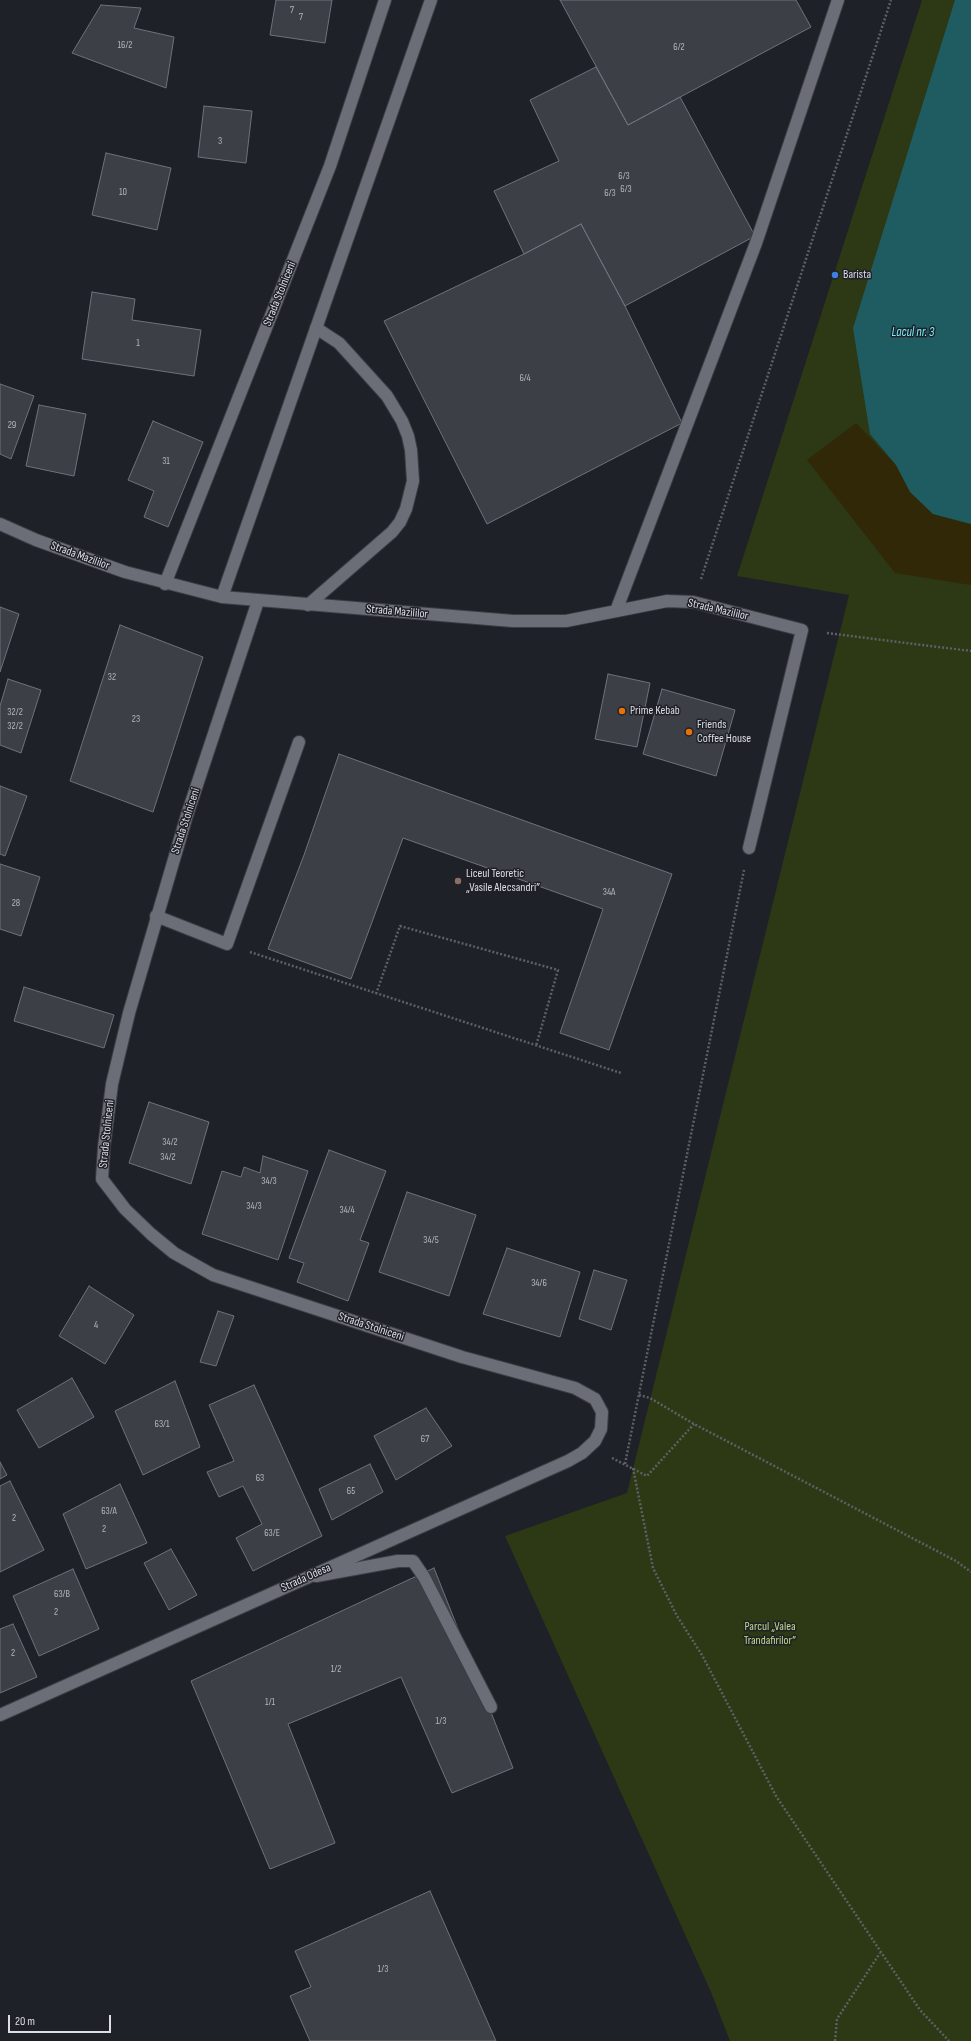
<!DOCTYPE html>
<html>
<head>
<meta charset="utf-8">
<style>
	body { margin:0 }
	#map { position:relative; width:971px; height:2041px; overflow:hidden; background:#1f2128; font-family:"Sofia Sans Condensed",sans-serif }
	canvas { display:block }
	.scale { position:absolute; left:8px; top:2015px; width:103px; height:18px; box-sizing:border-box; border:2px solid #dddee4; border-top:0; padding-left:5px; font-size:12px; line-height:14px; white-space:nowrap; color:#dddee4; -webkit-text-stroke:3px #1f2128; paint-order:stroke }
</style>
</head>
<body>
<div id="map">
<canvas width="971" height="2041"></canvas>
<div class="scale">20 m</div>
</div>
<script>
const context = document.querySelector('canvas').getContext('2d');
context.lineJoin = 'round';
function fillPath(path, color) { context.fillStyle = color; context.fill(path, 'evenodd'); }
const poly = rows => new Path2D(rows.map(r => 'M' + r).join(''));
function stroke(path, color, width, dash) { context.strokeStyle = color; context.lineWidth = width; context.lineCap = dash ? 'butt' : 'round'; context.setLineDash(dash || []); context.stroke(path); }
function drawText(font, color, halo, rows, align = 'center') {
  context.font = font + ' "Sofia Sans Condensed",sans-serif'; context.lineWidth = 3; context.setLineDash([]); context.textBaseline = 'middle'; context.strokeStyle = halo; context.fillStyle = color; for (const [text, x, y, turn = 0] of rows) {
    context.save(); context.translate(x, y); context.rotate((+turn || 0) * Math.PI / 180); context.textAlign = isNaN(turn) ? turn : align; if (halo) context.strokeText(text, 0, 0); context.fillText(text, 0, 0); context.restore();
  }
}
fillPath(poly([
	[922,0,971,0,971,2041,730,2041,711,1992,505,1536,627,1493,849,595,737,576]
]), '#2d3814');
fillPath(poly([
	[856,423,896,465,932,514,971,524,971,585,895,573,807,460]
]), '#302806');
fillPath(poly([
	[955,0,971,0,971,524,933,514,910,492,896,465,870,434,853,328]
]), '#1f5c62');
const building = poly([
	[276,0,332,0,325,43,270,35,276,0],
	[560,0,796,0,811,27,628,125,560,0],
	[101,5,141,8,134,28,174,37,166,88,72,53,101,5],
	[596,67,628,125,680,97,755,236,625,306,581,224,524,254,494,191,559,161,530,100,596,67],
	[204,106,252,111,246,163,198,157,204,106],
	[106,153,171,168,157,230,92,215,106,153],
	[581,224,625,306,682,423,487,524,384,321,524,254,581,224],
	[92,292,135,299,132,320,201,330,194,376,82,359,92,292],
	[0,384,34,396,11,459,0,454,0,384],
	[39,405,86,414,74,476,26,466,39,405],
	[153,421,203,442,168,527,144,517,154,491,128,480,153,421],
	[0,607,19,614,0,672,0,607],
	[120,625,203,657,153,812,70,781,120,625],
	[608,674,650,683,637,747,595,739,608,674],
	[8,679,41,690,21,753,0,745,0,706,8,679],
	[662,689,735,710,716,776,643,754,662,689],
	[339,754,672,874,609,1050,560,1033,603,909,403,838,351,979,268,949,304,855,339,754],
	[0,786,27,796,5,856,0,854,0,786],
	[0,864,40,877,21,936,0,929,0,864],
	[24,987,114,1015,104,1048,14,1021,24,987],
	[149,1102,209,1122,191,1184,129,1163,149,1102],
	[329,1150,386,1171,360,1240,369,1243,348,1301,297,1282,304,1263,289,1258,329,1150],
	[263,1156,308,1171,278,1260,202,1234,222,1171,241,1177,244,1167,260,1173,263,1156],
	[407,1192,476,1215,449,1296,379,1272,407,1192],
	[507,1248,580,1272,560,1337,483,1314,507,1248],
	[594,1270,627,1280,611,1330,579,1319,594,1270],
	[89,1286,134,1315,105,1364,59,1336,89,1286],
	[218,1311,234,1316,216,1366,200,1362,218,1311],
	[72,1378,94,1417,39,1448,17,1410,72,1378],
	[175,1381,200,1447,143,1475,115,1411,175,1381],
	[254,1385,322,1536,253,1571,236,1538,262,1524,243,1486,219,1497,207,1472,234,1461,209,1405,254,1385],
	[426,1408,452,1446,396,1480,374,1436,426,1408],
	[0,1462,7,1475,0,1479,0,1462],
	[370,1464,383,1492,332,1520,319,1489,370,1464],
	[10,1481,44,1550,0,1572,0,1486,10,1481],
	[120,1484,147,1543,86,1569,63,1514,120,1484],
	[171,1549,197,1595,169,1610,144,1563,171,1549],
	[434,1568,513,1768,452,1793,401,1677,288,1724,335,1843,270,1869,191,1681,434,1568],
	[73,1569,99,1629,39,1656,13,1596,73,1569],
	[13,1624,37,1677,0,1693,0,1629,13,1624],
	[430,1891,496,2041,310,2041,290,1996,311,1987,295,1951,430,1891]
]);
fillPath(building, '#3d3f47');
stroke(building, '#6f727b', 1);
const lane = poly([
	[308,605,392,532,400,522,406,509,413,481,411,450,408,436,402,421,387,396,339,343,316,328],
	[156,916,227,944,299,742],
	[316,1576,398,1561,413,1561,424,1577,491,1707]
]);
const street = poly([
	[0,524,36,540,125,572,222,597,513,621,566,621,667,601,693,602,802,630,749,848],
	[165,584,330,166,385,0],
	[222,597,431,0],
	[616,611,756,243,838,0],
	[0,1715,568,1461,582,1453,595,1441,601,1429,602,1412,595,1399,575,1388,462,1357,213,1275,174,1253,151,1234,125,1209,102,1179,104,1147,112,1084,129,1013,187,815,258,601]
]);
stroke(lane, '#3c3d44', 14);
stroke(street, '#3c3d44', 14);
stroke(poly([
	[701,579,891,0],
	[827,633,971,651],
	[250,952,621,1073],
	[376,994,400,926,558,970,536,1046],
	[639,1395,650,1398,694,1424,956,1561,971,1572],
	[612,1458,647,1476,694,1424],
	[625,1464,744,870],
	[633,1468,653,1568,677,1616,702,1655,776,1796,920,2010,949,2041],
	[835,2041,837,2019,880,1953]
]), '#5e6066', 2.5, [2, 2]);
stroke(lane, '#6c6e77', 12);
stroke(street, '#6c6e77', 12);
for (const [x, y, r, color] of [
	[835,275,4,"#3f7fe0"],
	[622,711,4,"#e8710a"],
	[689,732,4,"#e8710a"],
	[458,881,4,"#8d6e63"]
]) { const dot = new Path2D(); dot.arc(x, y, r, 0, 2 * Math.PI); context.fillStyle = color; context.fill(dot); stroke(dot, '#1f2128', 1.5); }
drawText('10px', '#b5b6bd', null, [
	["7",292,10],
	["7",301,17],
	["16/2",125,45],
	["6/2",679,47],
	["3",220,141],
	["6/3",624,176],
	["6/3",626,189],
	["10",123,192],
	["6/3",610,193],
	["1",138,343],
	["6/4",525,378],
	["29",12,425],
	["31",166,461],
	["32",112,677],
	["32/2",15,712],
	["23",136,719],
	["32/2",15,726],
	["34A",609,892],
	["28",16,903],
	["34/2",170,1142],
	["34/2",168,1157],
	["34/3",269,1181],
	["34/3",254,1206],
	["34/4",347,1210],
	["34/5",431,1240],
	["34/6",539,1283],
	["4",96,1325],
	["63/1",162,1424],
	["67",425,1439],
	["63",260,1478],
	["65",351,1491],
	["63/A",109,1511],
	["2",14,1518],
	["2",104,1529],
	["63/E",272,1533],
	["63/B",62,1594],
	["2",56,1612],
	["2",13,1653],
	["1/2",336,1669],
	["1/1",270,1702],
	["1/3",441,1721],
	["1/3",383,1969]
]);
drawText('12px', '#dddee4', '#1f2128', [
	["Barista",843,275],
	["Prime Kebab",630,711],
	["Friends",697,725],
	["Coffee House",697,739],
	["Liceul Teoretic",466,874],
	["„Vasile Alecsandri”",466,888]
], 'left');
drawText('12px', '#dddee4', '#1f2128', [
	["Strada Stolniceni",280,294,-68],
	["Strada Mazililor",80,556,20],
	["Strada Mazililor",718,610,13],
	["Strada Mazililor",397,612,5],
	["Strada Stolniceni",186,821,-72],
	["Strada Stolniceni",107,1134,-84],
	["Strada Stolniceni",371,1327,18],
	["Strada Odesa",306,1578,-24]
]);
drawText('12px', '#c0da8b', '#1f2128', [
	["Parcul „Valea",770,1627],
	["Trandafirilor”",770,1641]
]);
drawText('italic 13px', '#78eefa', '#1f2128', [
	["Lacul nr. 3",913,333]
]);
</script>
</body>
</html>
